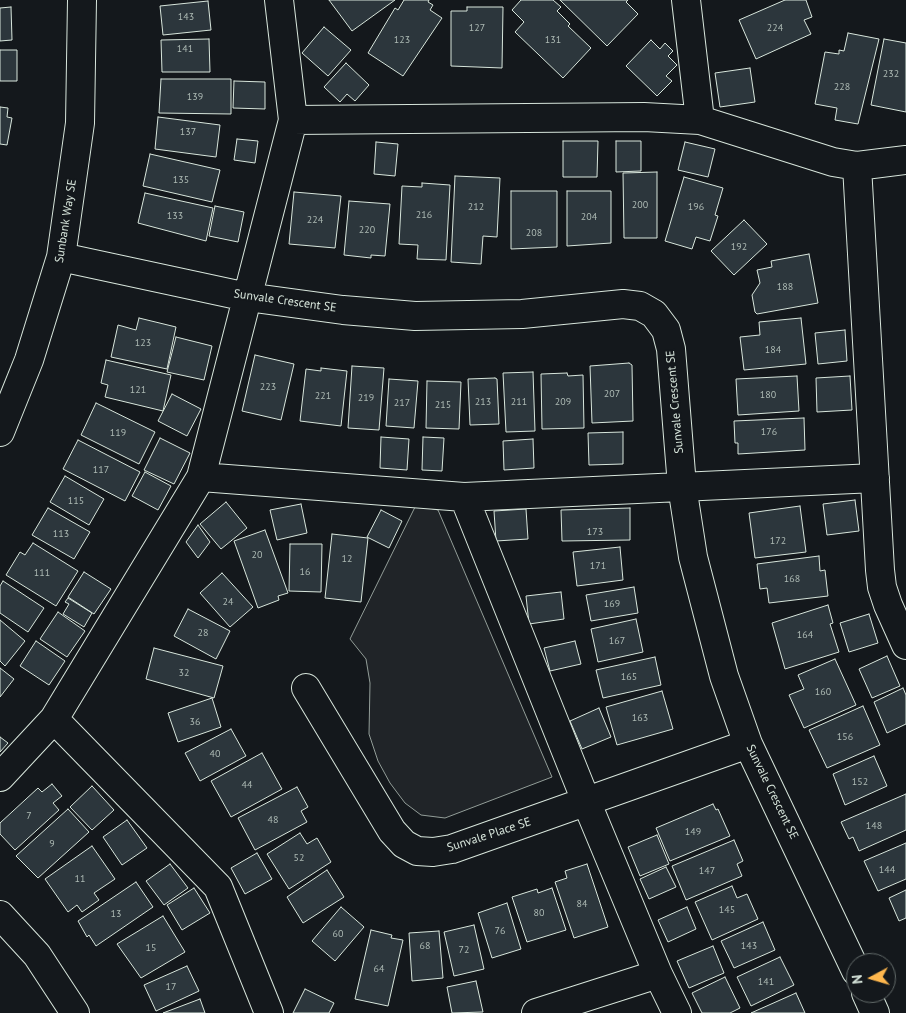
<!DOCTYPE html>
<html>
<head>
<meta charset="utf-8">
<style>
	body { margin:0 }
	#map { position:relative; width:906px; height:1013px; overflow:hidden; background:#14181c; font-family:"PT Sans",sans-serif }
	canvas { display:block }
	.north { position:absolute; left:846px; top:953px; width:50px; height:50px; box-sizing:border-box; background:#14181c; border:1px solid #626a69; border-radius:50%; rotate:264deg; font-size:14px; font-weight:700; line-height:20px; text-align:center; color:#d8e6dc }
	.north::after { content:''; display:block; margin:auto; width:18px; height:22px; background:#ffb74d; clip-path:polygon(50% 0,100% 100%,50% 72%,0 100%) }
</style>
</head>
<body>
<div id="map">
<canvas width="906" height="1013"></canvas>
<div class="north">N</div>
</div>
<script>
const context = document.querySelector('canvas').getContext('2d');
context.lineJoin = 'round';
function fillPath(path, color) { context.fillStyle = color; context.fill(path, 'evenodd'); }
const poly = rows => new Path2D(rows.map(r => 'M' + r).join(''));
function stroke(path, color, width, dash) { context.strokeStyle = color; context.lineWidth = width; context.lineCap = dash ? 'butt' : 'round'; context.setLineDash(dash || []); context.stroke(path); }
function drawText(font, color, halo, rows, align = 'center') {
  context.font = font + ' "PT Sans",sans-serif'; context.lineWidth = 4; context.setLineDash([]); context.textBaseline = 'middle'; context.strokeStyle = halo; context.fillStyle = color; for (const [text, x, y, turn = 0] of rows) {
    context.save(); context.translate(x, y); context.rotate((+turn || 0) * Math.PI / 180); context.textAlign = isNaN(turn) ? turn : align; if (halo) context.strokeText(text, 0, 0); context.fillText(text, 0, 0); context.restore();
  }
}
const green = poly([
	[416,505,438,510,552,777,445,818,421,815,405,803,390,783,378,761,369,734,370,683,366,659,350,639,416,505]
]);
fillPath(green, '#202428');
stroke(green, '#939e99', 1);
const building = poly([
	[329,0,395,0,352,31,329,0],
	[404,0,429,0,428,2,433,5,430,10,442,18,403,76,368,53,395,8,398,10,404,0],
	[521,0,553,0,561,7,557,11,570,24,568,26,591,48,563,78,515,32,524,22,512,10,521,0],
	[560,0,628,0,626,2,638,14,607,46,560,0],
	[785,0,806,0,812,17,804,20,811,34,756,59,739,20,785,0],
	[208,1,211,30,163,35,160,6,208,1],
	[11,7,12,40,0,41,0,8,11,7],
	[467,7,503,7,502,68,451,66,451,11,467,11,467,7],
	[324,27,351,50,328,76,302,53,324,27],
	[848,33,879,39,858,124,835,120,837,108,815,104,825,52,839,54,839,50,844,51,848,33],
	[209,39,210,72,162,72,161,40,209,39],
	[884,39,906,43,906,112,871,105,884,39],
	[651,40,660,49,665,43,673,51,668,56,677,65,666,76,672,81,657,96,626,66,651,40],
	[0,50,17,50,17,81,0,81,0,50],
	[346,63,369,85,355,101,347,94,340,102,324,87,346,63],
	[750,68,755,102,720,107,715,73,750,68],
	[161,79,231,79,231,114,159,113,161,79],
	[234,81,265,82,265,109,233,108,234,81],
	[0,107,8,108,7,117,12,118,7,145,0,144,0,107],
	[158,117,220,125,216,157,155,149,158,117],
	[237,139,258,141,255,163,234,160,237,139],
	[563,141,598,141,597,177,563,177,563,141],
	[616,141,641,141,641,171,616,172,616,141],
	[376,142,398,144,395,176,374,174,376,142],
	[685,142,715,149,708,177,678,170,685,142],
	[150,154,220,170,212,202,143,186,150,154],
	[657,172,657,238,624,238,623,173,657,172],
	[455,176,500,178,497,237,483,236,481,264,451,262,455,176],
	[684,177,723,188,715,215,718,216,710,241,696,237,692,249,665,241,684,177],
	[422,183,450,185,446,260,417,259,418,245,399,244,402,186,422,187,422,183],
	[511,191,557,191,557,247,511,249,511,191],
	[567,191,611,191,611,243,567,246,567,191],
	[294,192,341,196,335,248,289,244,294,192],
	[145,193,213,208,206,241,138,223,145,193],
	[349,201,390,204,385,256,371,255,371,258,344,255,349,201],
	[215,206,244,212,238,242,209,236,215,206],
	[744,220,767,244,734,275,711,251,744,220],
	[809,254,818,303,757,314,755,312,752,295,760,283,757,270,772,267,771,261,809,254],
	[139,318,176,327,167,369,111,357,118,325,136,330,139,318],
	[801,318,806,364,744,370,740,337,760,335,759,322,801,318],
	[845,330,847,361,818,364,815,333,845,330],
	[176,337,212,346,204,380,167,372,176,337],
	[255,355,294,364,281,420,242,411,255,355],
	[106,360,171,375,163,411,105,397,108,385,101,383,106,360],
	[629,363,632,365,633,421,592,423,590,366,629,363],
	[352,366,384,368,379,430,348,428,352,366],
	[321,368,347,371,341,426,300,421,306,369,321,371,321,368],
	[533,372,535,431,506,432,503,373,533,372],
	[567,373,568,376,583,375,584,428,542,429,541,374,567,373],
	[797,376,799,411,738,415,736,379,797,376],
	[850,376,852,410,817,412,816,378,850,376],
	[495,378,497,379,499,424,470,425,468,379,495,378],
	[389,379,418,381,414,428,386,426,389,379],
	[427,381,461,382,459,429,426,428,427,381],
	[172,394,201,409,187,436,158,421,172,394],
	[96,403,155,432,139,464,81,435,96,403],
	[804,418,805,450,738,454,738,443,735,443,734,421,804,418],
	[623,432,623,464,589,465,588,433,623,432],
	[381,437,409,439,407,470,380,468,381,437],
	[423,437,444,438,442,471,422,470,423,437],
	[160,438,190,453,174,484,144,470,160,438],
	[533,439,534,468,504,470,503,441,533,439],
	[78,440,140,472,125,501,63,469,78,440],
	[145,472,171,486,158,510,132,496,145,472],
	[65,476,104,499,89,525,50,502,65,476],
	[855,500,859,531,827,535,823,504,855,500],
	[226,502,247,528,221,549,200,524,226,502],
	[301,504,307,533,277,540,270,510,301,504],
	[800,506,806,552,755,558,749,513,800,506],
	[48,508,90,532,74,559,32,535,48,508],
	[630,508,630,540,562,541,561,510,630,508],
	[526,509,528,539,496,541,494,511,526,509],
	[381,510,402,521,389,548,367,537,381,510],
	[198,525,210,542,198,558,186,542,198,525],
	[265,530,288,593,278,596,279,600,258,608,234,541,265,530],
	[332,534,368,538,361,602,325,598,332,534],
	[33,543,78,571,56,606,6,575,20,552,25,555,33,543],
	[290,544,322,544,321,592,289,591,290,544],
	[620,547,623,580,577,586,573,552,620,547],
	[819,556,820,571,825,570,828,596,769,603,767,588,760,589,757,564,819,556],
	[84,572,111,589,94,614,68,597,84,572],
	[222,573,253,607,230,627,200,593,222,573],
	[3,581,44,608,28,632,0,613,0,586,3,581],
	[634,587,638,613,591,621,586,595,634,587],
	[561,592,564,619,529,624,526,596,561,592],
	[68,598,92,613,84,627,63,614,69,604,65,602,68,598],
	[828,605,833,623,830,624,839,652,785,669,772,623,828,605],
	[188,609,230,631,216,659,174,636,188,609],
	[58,612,85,631,67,657,40,639,58,612],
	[869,614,878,643,849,652,840,623,869,614],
	[636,619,643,652,598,662,591,629,636,619],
	[0,620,25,641,5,666,0,661,0,620],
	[36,641,65,661,49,685,20,666,36,641],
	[575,641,581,664,550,671,544,648,575,641],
	[154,648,223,666,214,698,146,679,154,648],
	[887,656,900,686,872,698,859,669,887,656],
	[655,657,661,685,603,698,596,670,655,657],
	[835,659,856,705,804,728,789,695,804,689,798,675,835,659],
	[0,668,14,679,0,697,0,668],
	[903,688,906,695,906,724,887,733,874,702,903,688],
	[662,691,673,729,617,745,606,707,662,691],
	[212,698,221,727,178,742,168,713,212,698],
	[863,706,880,745,827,768,809,730,863,706],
	[599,708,611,737,582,749,570,721,599,708],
	[231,729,246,756,200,781,185,753,231,729],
	[0,737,8,743,0,752,0,737],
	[262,753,282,789,231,817,211,781,262,753],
	[874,756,887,786,845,805,833,774,874,756],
	[52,784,62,796,53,803,59,810,15,850,0,834,0,823,38,788,42,792,52,784],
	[92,786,114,810,92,830,70,807,92,786],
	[297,787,308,807,301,811,307,822,255,850,238,818,297,787],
	[906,794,906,830,859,851,853,837,849,839,841,822,906,794],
	[713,804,716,810,718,809,730,836,670,861,656,828,713,804],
	[68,809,89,832,38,878,16,856,68,809],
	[127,820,147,848,122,865,103,837,127,820],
	[300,833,307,844,317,838,331,862,289,889,267,854,300,833],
	[657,835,669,864,640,876,628,847,657,835],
	[734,840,743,861,737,864,742,876,686,900,672,866,734,840],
	[906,843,906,879,878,891,864,861,906,843],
	[92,846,115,879,94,893,99,900,82,912,77,905,68,912,45,879,92,846],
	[257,853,272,879,245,894,231,868,257,853],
	[170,864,188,888,164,905,146,881,170,864],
	[587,864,608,927,574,938,555,882,567,878,565,871,587,864],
	[666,867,676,887,649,899,640,879,666,867],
	[327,870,344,897,303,923,287,897,327,870],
	[136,882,153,907,96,946,89,935,87,937,78,921,136,882],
	[732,886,737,898,747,894,758,919,712,940,695,902,732,886],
	[194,888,210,913,182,930,167,905,194,888],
	[552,888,566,930,527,942,512,897,537,889,538,893,552,888],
	[906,890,906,918,899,921,889,898,906,890],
	[507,903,521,949,492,958,478,913,507,903],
	[341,907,364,927,335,961,312,941,341,907],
	[687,907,696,929,668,942,658,920,687,907],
	[163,916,185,952,141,978,117,944,163,916],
	[763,922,775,950,734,968,721,941,763,922],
	[474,925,484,969,454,976,444,932,474,925],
	[371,930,392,935,391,938,403,940,388,1006,355,999,371,930],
	[439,931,443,978,412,981,409,933,439,931],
	[713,946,724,973,689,988,677,961,713,946],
	[780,957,794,985,751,1006,737,977,780,957],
	[187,966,199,991,156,1011,144,985,187,966],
	[725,977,740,1008,730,1013,702,1013,692,993,725,977],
	[476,981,483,1012,452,1013,447,987,476,981],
	[305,989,334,1003,329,1013,293,1013,305,989],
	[796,993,805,1013,751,1013,796,993],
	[200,999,205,1013,163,1013,200,999]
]);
fillPath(building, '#2c363c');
stroke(building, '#d8e6dc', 1);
const minor = poly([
	[686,0,700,120],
	[293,120,644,117,700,120,833,162,857,166,906,160],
	[857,166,880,570,882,587,888,605,906,645],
	[61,257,247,297,343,310,415,316,522,314,623,304,640,306,654,314,666,330,671,349,682,486,693,557,724,676,748,744,856,971],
	[0,432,29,360,61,257,80,123,82,0],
	[201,477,464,497,875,478],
	[464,497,586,801,658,974,677,1013],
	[306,688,392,831,404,844,417,851,433,852,452,849,748,744],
	[54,719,218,887,269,1013],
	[0,777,54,719,201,477,293,120,279,0],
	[0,915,37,955,75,1013],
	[866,993,875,1013],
	[536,1013,658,974]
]);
stroke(minor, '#d8e6dc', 30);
stroke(minor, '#14181c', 28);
drawText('10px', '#adbab4', null, [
	["143",186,17],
	["127",477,28],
	["224",775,28],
	["123",402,40],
	["131",553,40],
	["141",185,49],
	["232",891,74],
	["228",842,87],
	["139",195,97],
	["137",188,132],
	["135",181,180],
	["200",640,205],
	["212",476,207],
	["196",696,207],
	["216",424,215],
	["133",175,216],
	["204",589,217],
	["224",315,220],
	["220",367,230],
	["208",534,233],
	["192",739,247],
	["188",785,287],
	["123",143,343],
	["184",773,350],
	["223",268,387],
	["121",138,390],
	["207",612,394],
	["180",768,395],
	["221",323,396],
	["219",366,398],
	["213",483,402],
	["211",519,402],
	["209",563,402],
	["217",402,403],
	["215",443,405],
	["176",769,432],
	["119",118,433],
	["117",101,470],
	["115",76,501],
	["173",595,532],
	["113",61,534],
	["172",778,541],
	["20",257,555],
	["12",347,559],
	["171",598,566],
	["16",305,572],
	["111",42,573],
	["168",792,579],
	["24",228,602],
	["169",612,604],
	["28",203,633],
	["164",805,635],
	["167",617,641],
	["32",184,673],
	["165",629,677],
	["160",823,692],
	["163",640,718],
	["36",195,722],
	["156",845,737],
	["40",215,754],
	["152",860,782],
	["44",247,785],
	["7",29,816],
	["48",273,820],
	["148",874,826],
	["149",693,832],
	["9",52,844],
	["52",299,858],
	["144",887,870],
	["147",707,871],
	["11",80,879],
	["84",582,904],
	["145",727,910],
	["80",539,913],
	["13",116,914],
	["76",500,931],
	["60",338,934],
	["68",425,946],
	["143",749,946],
	["15",151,948],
	["72",464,950],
	["64",379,969],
	["141",766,982],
	["17",171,987]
]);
drawText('12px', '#d8e6dc', '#14181c', [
	["Sunbank Way SE",66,221,-81],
	["Sunvale Crescent SE",285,301,8],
	["Sunvale Crescent SE",675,402,-95],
	["Sunvale Crescent SE",772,792,64],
	["Sunvale Place SE",489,835,-18]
]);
</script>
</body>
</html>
